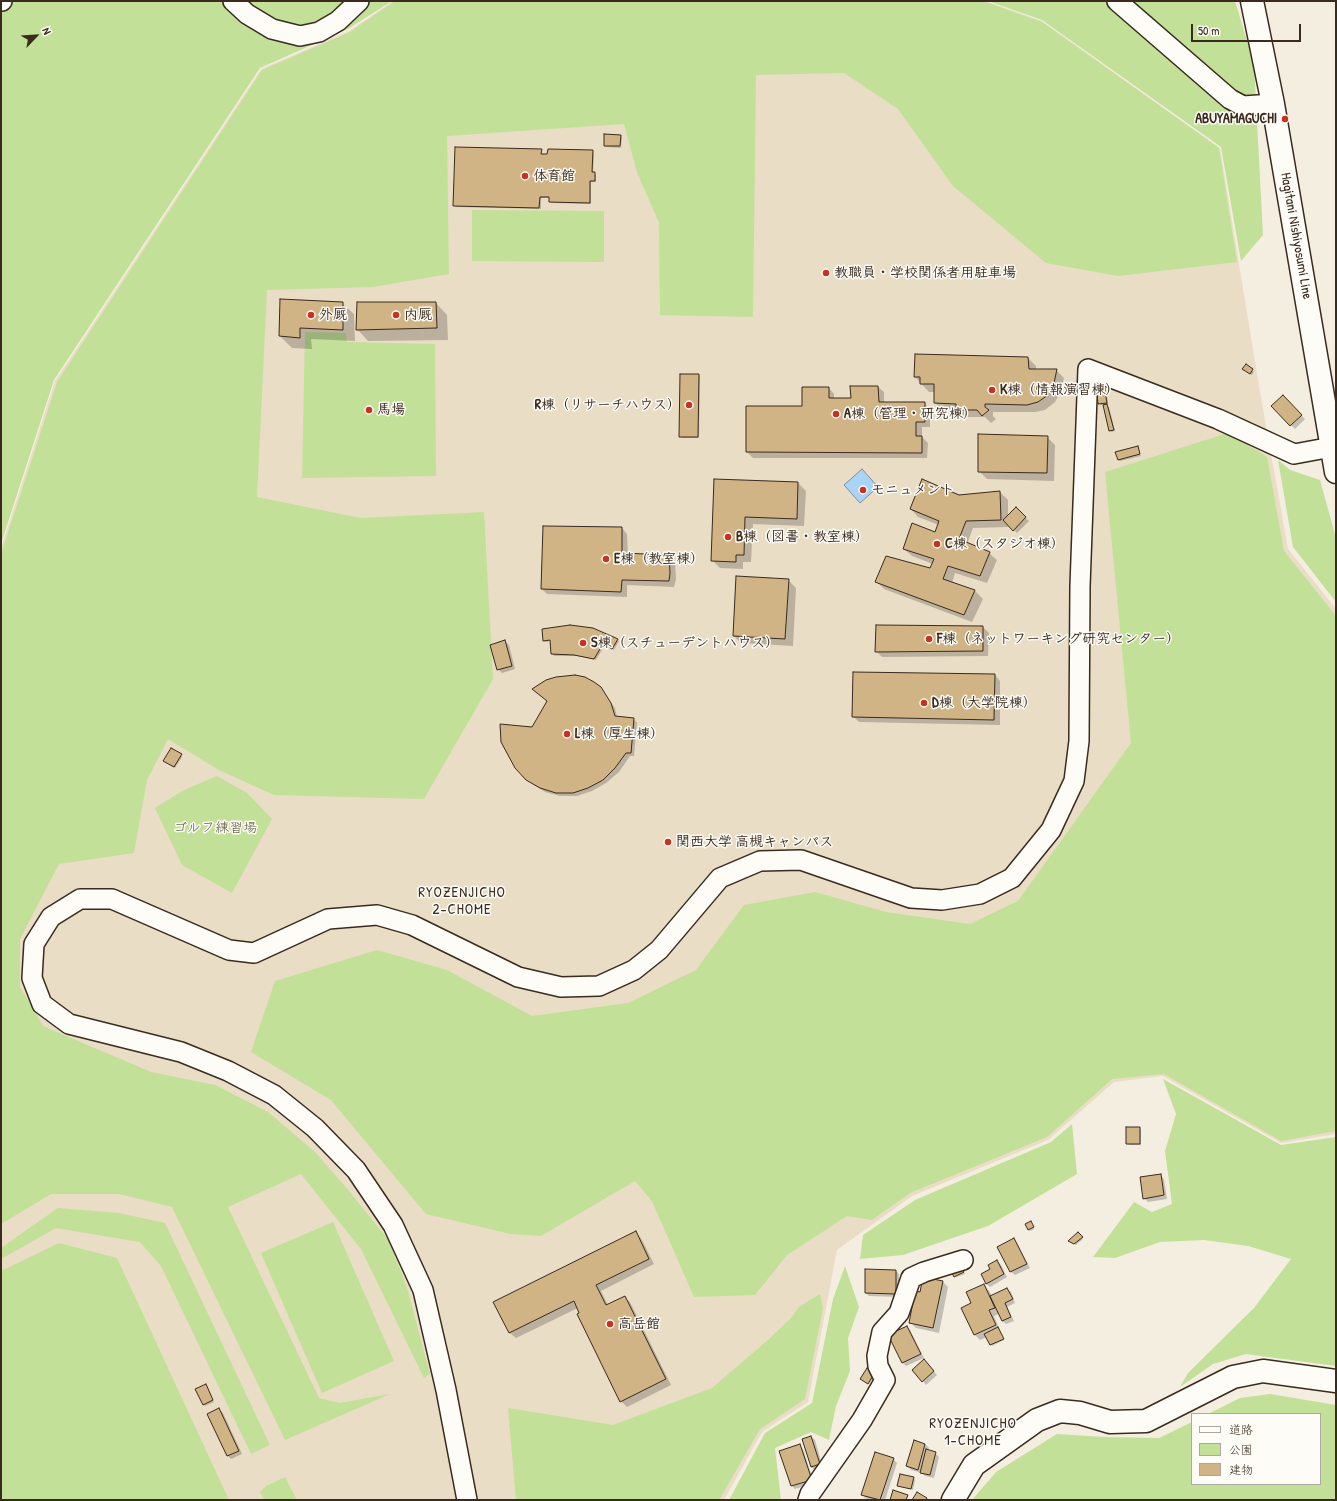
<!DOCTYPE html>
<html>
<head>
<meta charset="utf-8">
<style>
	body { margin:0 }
	#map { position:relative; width:1337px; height:1501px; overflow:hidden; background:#f4eee0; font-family:"Patrick Hand","Klee One",sans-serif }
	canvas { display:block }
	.frame { position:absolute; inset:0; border:2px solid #3b2a1e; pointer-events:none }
	.legend { position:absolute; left:1191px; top:1413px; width:130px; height:72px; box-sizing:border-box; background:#fdfcf7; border:1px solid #afa8a0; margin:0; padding:5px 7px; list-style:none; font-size:12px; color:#3b2a1e }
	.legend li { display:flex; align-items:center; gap:8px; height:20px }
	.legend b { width:20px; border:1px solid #afa8a0 }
	.north { position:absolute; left:16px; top:16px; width:40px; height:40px; -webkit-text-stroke:3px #fdfcf7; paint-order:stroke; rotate:65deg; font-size:11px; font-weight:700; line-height:16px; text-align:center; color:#3b2a1e }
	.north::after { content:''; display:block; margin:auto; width:14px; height:18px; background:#3b2a1e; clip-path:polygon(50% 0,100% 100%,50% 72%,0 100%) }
	.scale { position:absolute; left:1191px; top:24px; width:110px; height:18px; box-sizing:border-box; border:2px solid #3b2a1e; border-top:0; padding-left:5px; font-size:12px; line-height:14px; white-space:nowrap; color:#3b2a1e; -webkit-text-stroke:3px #fdfcf7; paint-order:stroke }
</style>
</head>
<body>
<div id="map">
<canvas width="1337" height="1501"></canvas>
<div class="frame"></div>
<ul class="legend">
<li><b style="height:5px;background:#fdfcf7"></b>道路</li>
<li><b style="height:11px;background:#c2e098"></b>公園</li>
<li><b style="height:11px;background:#d0b485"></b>建物</li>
</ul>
<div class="north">N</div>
<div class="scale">50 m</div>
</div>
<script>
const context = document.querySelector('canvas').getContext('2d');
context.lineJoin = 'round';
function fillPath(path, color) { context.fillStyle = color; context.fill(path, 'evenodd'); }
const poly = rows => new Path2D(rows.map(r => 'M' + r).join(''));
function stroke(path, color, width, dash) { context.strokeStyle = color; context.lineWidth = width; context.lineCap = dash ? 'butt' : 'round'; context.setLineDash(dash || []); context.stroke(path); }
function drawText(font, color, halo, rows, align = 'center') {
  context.font = font + ' "Patrick Hand","Klee One",sans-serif'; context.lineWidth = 3; context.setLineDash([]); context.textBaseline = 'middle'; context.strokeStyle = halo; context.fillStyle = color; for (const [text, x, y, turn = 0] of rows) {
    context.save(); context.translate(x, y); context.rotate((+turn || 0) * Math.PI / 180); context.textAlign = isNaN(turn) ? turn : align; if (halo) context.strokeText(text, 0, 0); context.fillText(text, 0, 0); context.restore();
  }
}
fillPath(poly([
	[393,1,985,1,1042,21,1220,148,1260,392,1288,549,1336,609,1336,1134,1281,1143,1163,1076,1114,1082,1048,1140,912,1196,837,1250,808,1402,762,1432,724,1500,1,1500,1,548,55,381,261,69,349,31]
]), '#e9ddc5');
fillPath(poly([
	[1,1,392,1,348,29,260,68,54,380,1,544],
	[395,1,983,1,1042,22,1219,148,1237,262,1118,276,1046,263,953,186,898,109,844,73,756,75,753,317,660,315,659,223,637,172,624,124,447,136,449,274,373,287,267,290,257,497,360,518,484,512,493,679,424,799,274,795,219,770,168,739,147,780,134,853,59,864,20,939,20,987,43,1026,151,1072,215,1085,268,1112,315,1152,349,1191,389,1241,407,1288,430,1374,424,1378,361,1249,301,1174,228,1207,319,1398,340,1403,390,1394,285,1440,172,1207,119,1194,51,1194,1,1224,1,554,57,382,262,70,350,32],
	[988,1,1235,1,1254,64,1263,235,1241,261,1221,147,1042,20],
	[472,210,604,211,604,262,472,261],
	[305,332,346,333,347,342,435,344,436,476,302,478],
	[1228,433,1267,457,1284,551,1336,616,1336,1131,1281,1141,1164,1074,1112,1079,1047,1137,910,1193,872,1220,847,1216,787,1255,755,1295,694,1297,652,1201,635,1181,541,1236,511,1234,426,1214,331,1100,251,1052,275,981,377,950,447,970,532,1016,628,1003,696,970,744,905,815,892,886,912,970,924,1018,901,1131,743,1105,472],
	[1278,460,1290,470,1320,480,1336,538,1336,602,1293,547],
	[217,776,247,793,272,819,232,893,182,865,155,808,184,790],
	[1163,1079,1281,1145,1336,1137,1336,1366,1246,1354,1213,1364,1180,1387,1188,1373,1254,1308,1291,1259,1248,1246,1204,1240,1160,1242,1115,1258,1093,1257,1134,1202,1152,1212,1172,1204,1165,1151,1176,1114],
	[1072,1124,1077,1174,988,1226,903,1255,860,1259,863,1235,915,1200,1051,1142],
	[58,1208,119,1213,165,1223,270,1445,251,1454,161,1266,140,1242,56,1228,1,1259,1,1248],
	[333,1222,394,1361,322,1393,261,1253],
	[59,1243,117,1258,229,1500,1,1500,1,1271],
	[845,1266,859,1307,848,1338,850,1371,836,1406,829,1440,811,1432,775,1448,781,1500,729,1500,765,1433,812,1403,833,1299],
	[820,1294,823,1308,805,1399,760,1429,719,1500,516,1500,508,1408,613,1425,712,1388,768,1340,791,1318,799,1307],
	[1270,1394,1336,1405,1336,1500,972,1500,996,1472,1057,1434,1104,1437,1159,1438,1192,1422,1192,1484,1320,1484,1320,1414,1208,1414,1240,1398],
	[285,1477,297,1500,264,1500,260,1492,266,1486]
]), '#c2e098');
const water = poly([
	[862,469,878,487,860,503,844,485,862,469]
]);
fillPath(water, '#abd3f5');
stroke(water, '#7e8f9f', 1);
fillPath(poly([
	[620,136,622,137,621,148,606,147,605,146],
	[541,150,543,155,592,151,594,153,593,173,596,175,596,182,591,182,591,204,551,203,550,198,541,198,541,209,456,207,454,205],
	[342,303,354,314,355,341,311,339,312,349,292,348,280,336],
	[436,303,447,315,448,340,368,341,357,329],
	[1028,358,1036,366,1036,370,1056,370,1064,378,1061,391,1055,402,1045,410,1035,412,993,412,993,416,996,419,991,423,985,417,965,417,958,411,943,410,935,403,935,392,929,392,915,377],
	[1246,366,1254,372,1252,375,1245,370],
	[698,375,700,376,699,438,682,438,680,437],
	[1104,386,1106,388,1108,404,1106,404,1109,407,1115,431,1111,432,1103,405,1101,405,1099,404],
	[878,387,884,392,884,403,924,403,930,409,930,427,922,427,922,437,928,443,927,458,753,458,747,452,803,407,829,388,834,394,834,399,852,399],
	[1283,397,1305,419,1295,429,1273,407],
	[1047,437,1055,445,1054,481,987,479,979,471],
	[1138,447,1141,456,1120,461,1119,460],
	[715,480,798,483,806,491,804,526,753,524,751,562,743,562,743,569,720,568,712,560],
	[1000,492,1008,500,1008,516,1016,509,1029,521,1017,533,1009,525,1009,527,973,528,967,544,989,553,997,560,987,583,955,573,952,583,975,591,983,599,972,622,884,589,876,581,931,569,933,564,912,556,904,549,935,534,939,525,918,517,911,509,959,496],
	[622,528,627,534,628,555,669,556,675,562,676,579,674,587,627,585,627,597,547,594,542,589],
	[788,580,796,588,793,646,741,643,734,636],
	[983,627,989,633,988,656,882,657,876,651],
	[593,629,619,641,614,650,605,645,596,660,577,656,554,656,552,654,551,641,545,642,544,640],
	[505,641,509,645,515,669,502,673,498,669],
	[995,675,1000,681,1000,725,859,722,853,716],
	[600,688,615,708,617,717,634,719,637,723,634,756,630,756,619,772,606,783,592,791,577,796,560,796,545,792,531,783,515,767,533,728],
	[181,755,182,757,175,768,165,762],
	[1140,1128,1141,1130,1141,1145,1129,1145,1127,1143],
	[1160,1175,1164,1179,1167,1199,1148,1202,1144,1198],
	[1032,1224,1034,1229,1030,1231,1028,1229],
	[635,1232,641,1238,654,1264,601,1291,608,1305,624,1297,630,1302,671,1385,627,1407,621,1401,578,1315,581,1313,578,1308,516,1338,510,1333,495,1302],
	[1078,1234,1083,1239,1076,1245,1070,1241],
	[1013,1240,1017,1243,1030,1268,1015,1275,1011,1272,999,1247],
	[997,1261,1001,1265,1007,1277,990,1287,986,1283,992,1270],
	[961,1267,965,1274,956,1277,955,1276],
	[896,1271,899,1274,899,1297,869,1296,866,1293],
	[942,1281,948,1287,939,1333,916,1328,910,1322,921,1293],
	[984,1285,989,1291,992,1296,1007,1289,1011,1292,1015,1303,1007,1307,1014,1321,1006,1324,1002,1321,999,1314,994,1316,1004,1340,992,1346,987,1337,980,1340,975,1335,963,1308,972,1304],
	[907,1327,910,1330,924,1358,906,1366,903,1363],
	[928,1364,937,1375,926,1385,923,1381],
	[876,1374,869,1384,863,1381],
	[207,1387,214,1402,205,1406,204,1404],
	[219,1409,223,1413,242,1454,231,1459,228,1456,208,1414],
	[811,1437,815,1440,823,1468,815,1470,811,1467],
	[914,1441,925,1444,929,1448,928,1451,935,1453,939,1457,934,1478,925,1476,922,1473,911,1470,907,1466],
	[799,1445,803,1449,814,1483,795,1489,792,1486],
	[893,1459,897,1463,885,1500,871,1500,865,1498,862,1494],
	[913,1478,915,1480,913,1490,898,1486]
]), '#0003');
const building = poly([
	[604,134,621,135,620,146,604,146,604,134],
	[455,147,542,149,541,154,547,154,548,149,593,150,592,172,595,172,595,181,590,181,590,203,549,202,549,197,540,197,539,208,453,206,455,147],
	[280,299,343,302,343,330,300,328,300,338,279,336,280,299],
	[357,302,436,302,437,328,356,330,357,302],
	[915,354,1028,357,1029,369,1057,369,1054,383,1048,395,1038,402,1027,405,985,404,985,407,989,410,982,416,977,410,956,410,956,404,934,403,934,384,920,384,920,377,914,377,915,354],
	[1246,364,1253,369,1250,374,1242,369,1246,364],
	[680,374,699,374,698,437,679,437,680,374],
	[1104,385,1107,403,1098,404,1096,386,1104,385],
	[850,386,878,386,879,402,925,402,925,422,916,422,916,436,922,436,922,453,746,452,746,406,802,406,802,387,829,387,829,398,851,398,850,386],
	[1283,395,1302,415,1290,426,1271,406,1283,395],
	[1107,404,1114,430,1109,431,1103,405,1107,404],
	[978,434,1048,436,1047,473,978,472,978,434],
	[1138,446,1140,454,1118,460,1115,452,1138,446],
	[714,479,798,482,797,519,745,517,744,555,736,555,736,562,711,561,714,479],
	[922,479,959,495,1000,491,1001,520,966,521,959,539,990,552,980,576,948,566,943,579,975,590,964,615,875,582,886,556,930,568,934,559,903,549,912,523,935,532,939,521,910,509,922,479],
	[1016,507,1026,517,1013,531,1003,520,1016,507],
	[543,526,622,527,622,553,669,555,670,573,669,581,622,580,621,592,541,589,543,526],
	[736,576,789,579,785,639,733,636,736,576],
	[570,625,593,628,618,639,612,649,603,644,594,659,574,655,551,654,550,640,543,641,542,629,570,625],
	[876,625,983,626,983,651,875,652,876,625],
	[505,640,512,666,497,670,490,645,505,640],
	[853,672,995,674,994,720,852,717,853,672],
	[575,675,585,677,594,682,601,687,611,703,615,716,634,718,631,753,626,753,615,768,603,780,588,788,573,793,556,793,540,788,526,780,515,768,501,742,500,724,532,727,547,701,532,689,546,680,556,677,575,675],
	[171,748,182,754,174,767,163,761,171,748],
	[1126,1127,1140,1127,1140,1144,1126,1144,1126,1127],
	[1161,1174,1164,1195,1143,1199,1140,1177,1161,1174],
	[1031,1221,1034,1227,1028,1230,1025,1224,1031,1221],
	[636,1231,649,1259,596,1285,606,1305,625,1296,666,1379,620,1402,577,1314,579,1313,574,1301,509,1333,493,1302,636,1231],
	[1078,1232,1083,1237,1074,1244,1068,1241,1078,1232],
	[1014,1238,1027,1264,1010,1272,997,1247,1014,1238],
	[997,1260,1004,1274,986,1284,981,1274,990,1269,988,1265,997,1260],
	[960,1264,964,1272,954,1277,950,1269,960,1264],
	[865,1269,896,1270,896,1294,865,1293,865,1269],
	[923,1277,943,1281,933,1328,909,1323,915,1291,920,1292,923,1277],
	[984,1284,995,1308,989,1310,996,1325,974,1335,961,1308,971,1303,966,1292,984,1284],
	[1007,1288,1013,1299,1005,1303,1011,1317,1002,1321,990,1296,1007,1288],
	[907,1326,921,1354,902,1363,888,1335,907,1326],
	[998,1327,1004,1339,990,1345,984,1334,998,1327],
	[924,1359,934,1371,922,1382,912,1370,924,1359],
	[867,1368,875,1372,868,1384,860,1379,867,1368],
	[206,1384,213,1400,203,1405,195,1389,206,1384],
	[219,1408,239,1451,227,1456,207,1414,219,1408],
	[811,1436,820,1464,811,1467,802,1439,811,1436],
	[914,1440,925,1444,918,1470,906,1466,914,1440],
	[800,1444,812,1480,791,1486,779,1451,800,1444],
	[926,1449,936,1452,930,1475,920,1473,926,1449],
	[875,1452,894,1458,880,1500,861,1495,875,1452],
	[900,1474,914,1477,911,1489,897,1486,900,1474],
	[893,1490,908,1495,906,1500,890,1500,893,1490],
	[917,1492,927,1498,926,1500,912,1500,917,1492]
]);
fillPath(building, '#d0b485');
stroke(building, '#3b2a1e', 1);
const minor = poly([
	[1,1,2,1],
	[233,1,247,14,272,29,300,36,319,32,338,21,359,1],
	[1117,1,1230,99,1243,106,1273,104],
	[467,1500,446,1390,423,1290,393,1225,356,1170,315,1128,274,1095,228,1071,181,1052,69,1024,42,1004,32,978,34,944,51,917,80,899,112,899,229,950,254,953,328,919,377,915,412,925,518,977,561,987,599,986,634,970,659,950,720,878,760,861,801,860,911,898,942,900,980,894,1012,878,1051,830,1074,781,1079,741,1080,586,1088,369,1218,419,1294,454,1332,447],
	[808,1500,810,1494,862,1420,885,1380,878,1366,877,1356,882,1332,899,1313,911,1278,924,1272,963,1260]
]);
const major = poly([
	[1252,1,1273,104,1336,472],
	[953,1500,974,1465,1037,1420,1060,1411,1080,1413,1110,1422,1146,1421,1233,1377,1263,1371,1336,1381]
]);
stroke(minor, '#3b2a1e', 22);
stroke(major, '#3b2a1e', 25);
stroke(minor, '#fdfcf7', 19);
stroke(major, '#fdfcf7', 22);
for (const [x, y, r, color] of [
	[1285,119,4,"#c8321e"],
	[525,176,4,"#c8321e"],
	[826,273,4,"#c8321e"],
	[311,315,4,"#c8321e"],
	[396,315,4,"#c8321e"],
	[992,390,4,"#c8321e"],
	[689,405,4,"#c8321e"],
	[369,410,4,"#c8321e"],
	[836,414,4,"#c8321e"],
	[863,490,4,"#c8321e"],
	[728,537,4,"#c8321e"],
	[937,544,4,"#c8321e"],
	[606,559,4,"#c8321e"],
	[929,639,4,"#c8321e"],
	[583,643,4,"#c8321e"],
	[924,703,4,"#c8321e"],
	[567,734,4,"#c8321e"],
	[668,842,4,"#c8321e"],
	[610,1324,4,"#c8321e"]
]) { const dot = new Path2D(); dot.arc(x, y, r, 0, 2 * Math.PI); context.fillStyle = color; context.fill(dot); stroke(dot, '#fdfcf7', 1.5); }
drawText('bold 14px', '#3b2a1e', '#fdfcf7', [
	["ABUYAMAGUCHI",1277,119,"right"],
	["体育館",533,176],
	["教職員・学校関係者用駐車場",834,273],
	["外厩",319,315],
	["内厩",404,315],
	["K棟（情報演習棟）",1000,390],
	["R棟（リサーチハウス）",681,405,"right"],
	["馬場",377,410],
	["A棟（管理・研究棟）",844,414],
	["モニュメント",871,490],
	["B棟（図書・教室棟）",736,537],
	["C棟（スタジオ棟）",945,544],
	["E棟（教室棟）",614,559],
	["F棟（ネットワーキング研究センター）",937,639],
	["S棟（スチューデントハウス）",591,643],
	["D棟（大学院棟）",932,703],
	["L棟（厚生棟）",575,734],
	["関西大学 高槻キャンパス",676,842],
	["高岳館",618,1324]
], 'left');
drawText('14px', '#3b2a1e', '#fdfcf7', [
	["Hagitani Nishiyosumi Line",1296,236,80]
]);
drawText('14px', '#5d583c', '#fdfcf7', [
	["ゴルフ練習場",215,828]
]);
context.letterSpacing = '1px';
drawText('15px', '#3b2a1e', '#fdfcf7', [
	["RYOZENJICHO",462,893],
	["2-CHOME",462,910],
	["RYOZENJICHO",973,1424],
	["1-CHOME",973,1441]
]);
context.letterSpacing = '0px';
</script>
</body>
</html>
